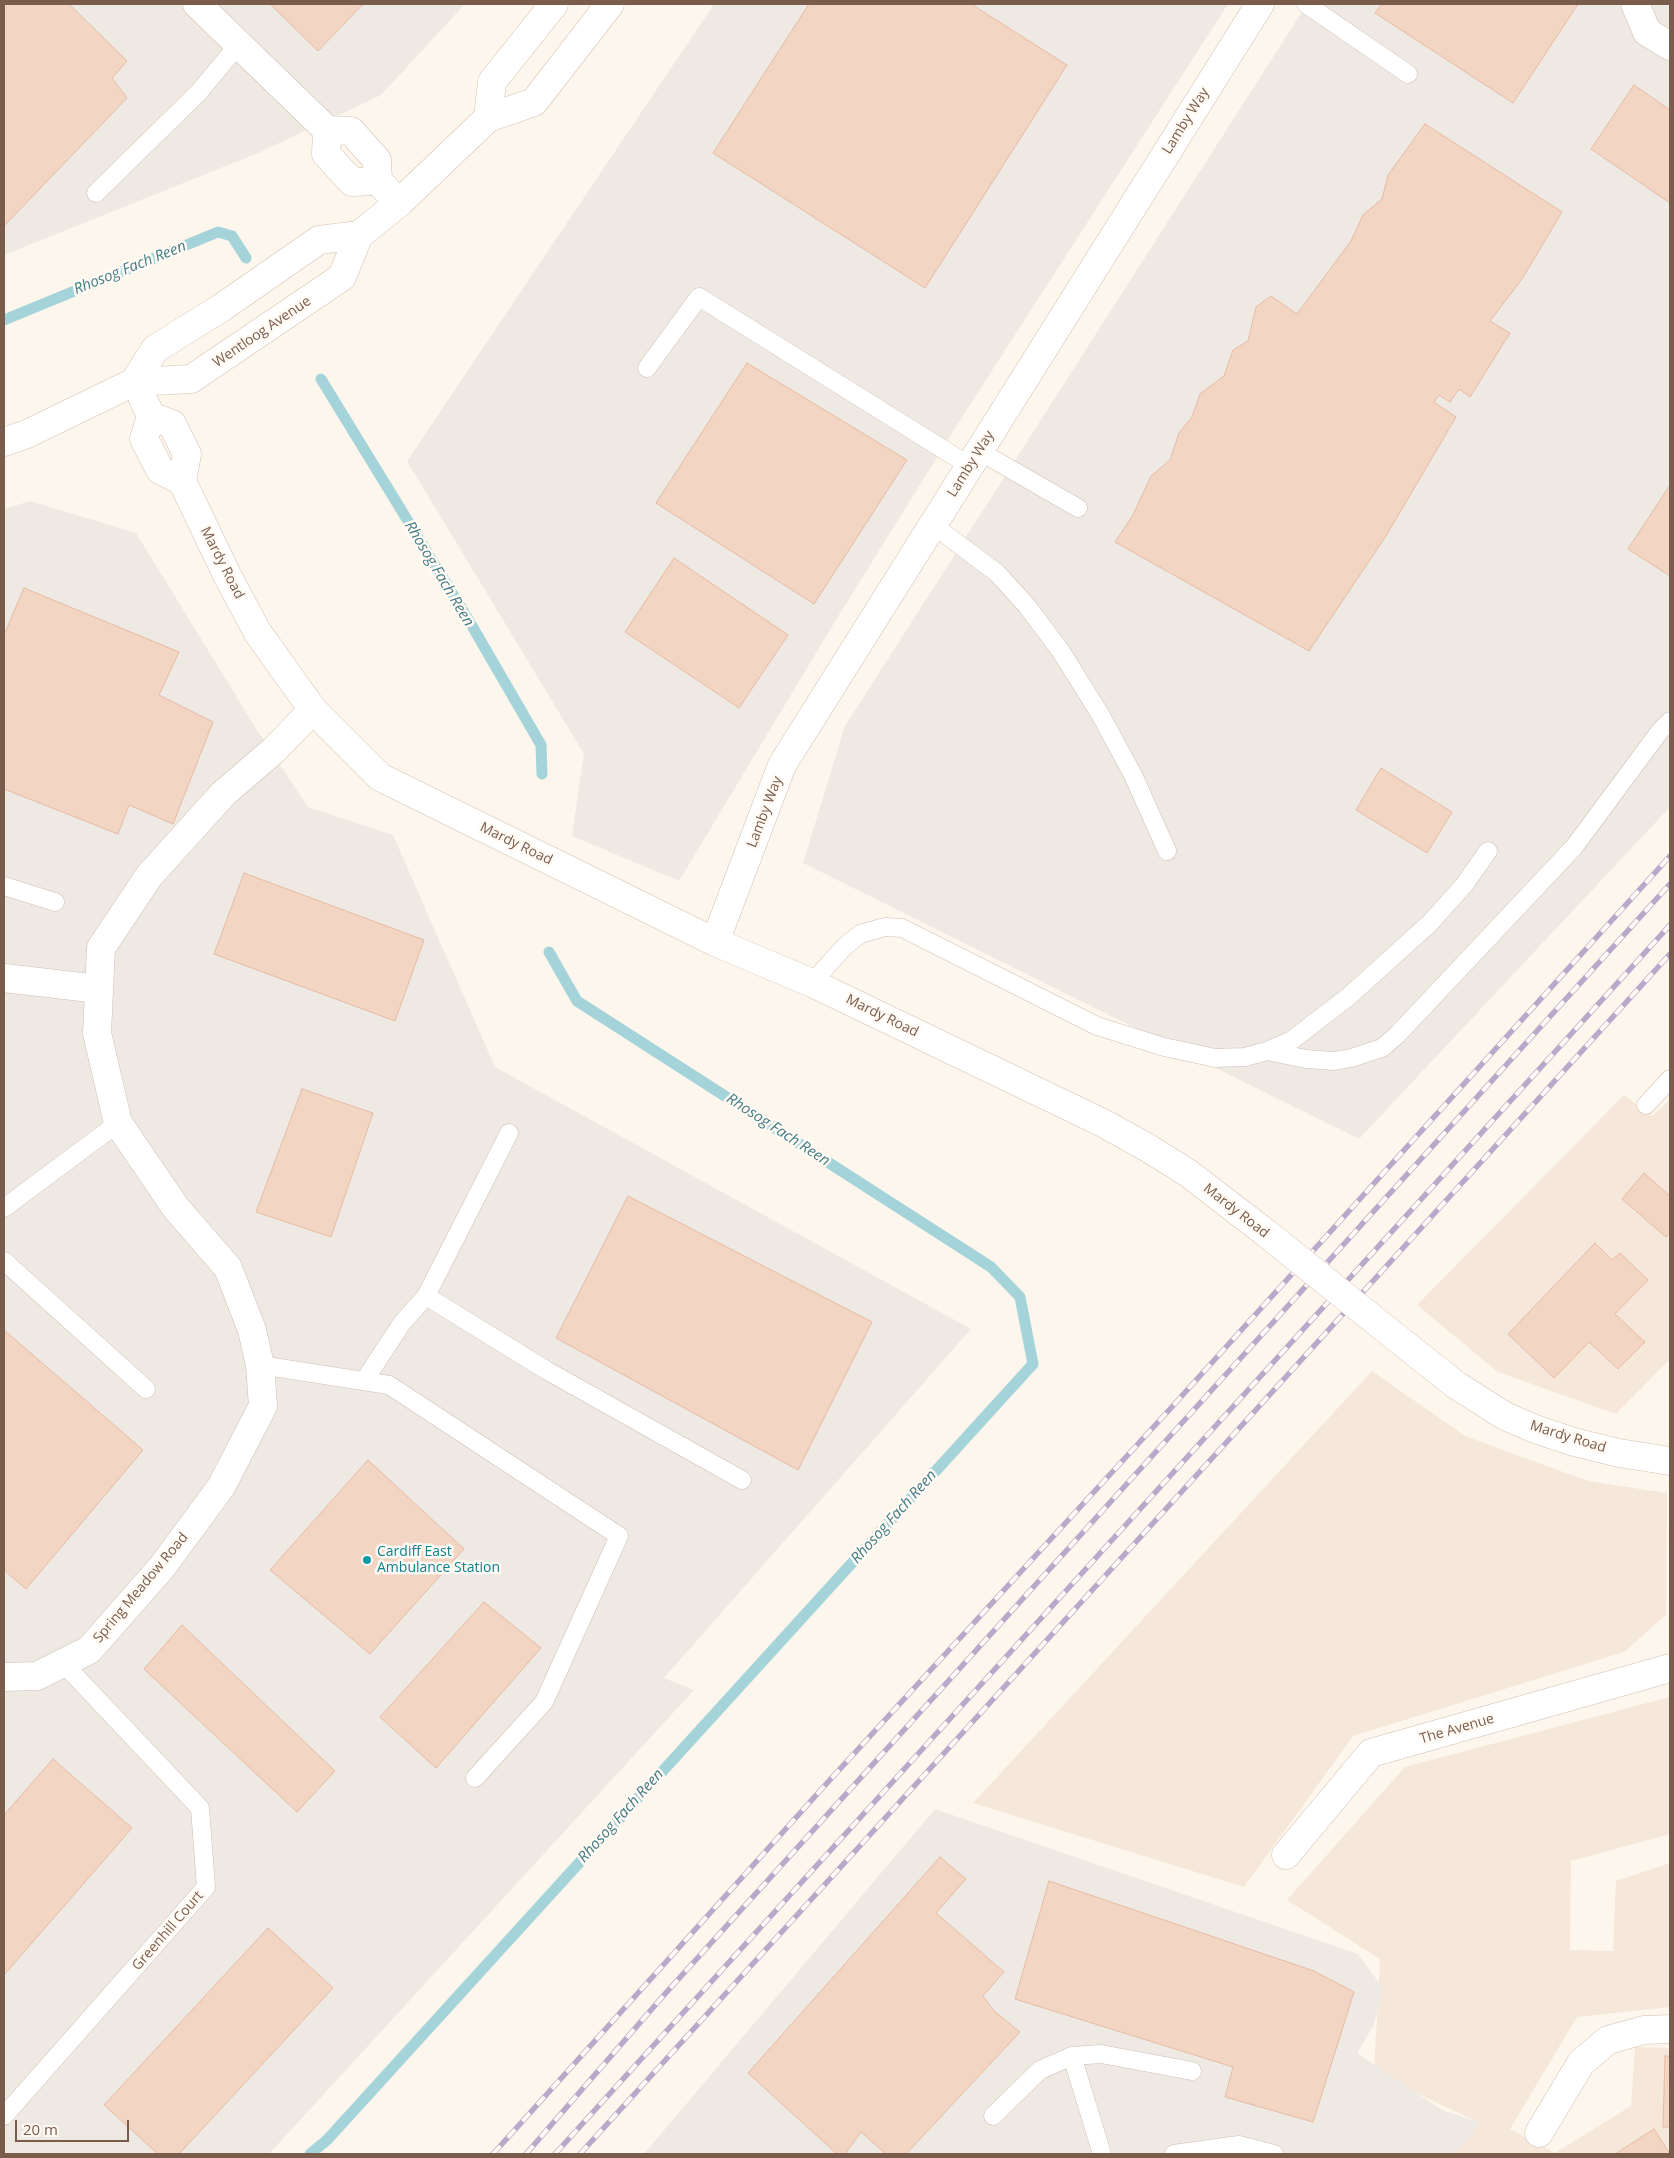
<!DOCTYPE html>
<html>
<head>
<meta charset="utf-8">
<style>
	body { margin:0 }
	#map { position:relative; width:1674px; height:2158px; overflow:hidden; background:#fdf6ec; font-family:"Open Sans",sans-serif }
	canvas { display:block }
	.frame { position:absolute; inset:0; border:5px solid #7a5c4d; pointer-events:none }
	.scale { position:absolute; left:15px; top:2120px; width:114px; height:22px; box-sizing:border-box; border:2px solid #7a5c4d; border-top:0; padding-left:6px; font-size:15px; line-height:18px; white-space:nowrap; color:#7a5c4d; -webkit-text-stroke:4px #fffaf3; paint-order:stroke }
</style>
</head>
<body>
<div id="map">
<canvas width="1674" height="2158"></canvas>
<div class="frame"></div>
<div class="scale">20 m</div>
</div>
<script>
const context = document.querySelector('canvas').getContext('2d');
context.lineJoin = 'round';
function fillPath(path, color) { context.fillStyle = color; context.fill(path, 'evenodd'); }
const poly = rows => new Path2D(rows.map(r => 'M' + r).join(''));
function stroke(path, color, width, dash) { context.strokeStyle = color; context.lineWidth = width; context.lineCap = dash ? 'butt' : 'round'; context.setLineDash(dash || []); context.stroke(path); }
function drawText(font, color, halo, rows, align = 'center') {
  context.font = font + ' "Open Sans",sans-serif'; context.lineWidth = 5; context.setLineDash([]); context.textBaseline = 'middle'; context.strokeStyle = halo; context.fillStyle = color; for (const [text, x, y, turn = 0] of rows) {
    context.save(); context.translate(x, y); context.rotate((+turn || 0) * Math.PI / 180); context.textAlign = isNaN(turn) ? turn : align; if (halo) context.strokeText(text, 0, 0); context.fillText(text, 0, 0); context.restore();
  }
}
fillPath(poly([
	[1624,1095,1652,1116,1670,1100,1670,1359,1616,1414,1498,1372,1417,1305],
	[1372,1371,1465,1436,1588,1481,1667,1493,1666,1615,1624,1652,1353,1736,1244,1887,973,1803],
	[1670,1697,1670,1834,1571,1861,1570,1950,1613,1951,1616,1881,1670,1863,1670,2007,1577,2017,1510,2129,1555,2153,1631,2106,1635,2047,1670,2048,1670,2154,1453,2154,1480,2123,1374,2073,1380,1959,1287,1900,1405,1767]
]), '#f5e8da');
fillPath(poly([
	[4,4,465,4,381,95,258,153,4,255],
	[714,4,1228,4,966,411,842,610,679,881,572,836,584,754,407,461],
	[1307,4,1670,4,1670,807,1359,1139,803,863,845,726],
	[30,501,136,533,257,730,308,807,393,835,495,1067,971,1329,664,1678,694,1690,269,2154,4,2154,4,509],
	[935,1809,1358,1954,1383,1988,1374,2025,1357,2053,1442,2110,1481,2123,1453,2154,644,2154]
]), '#efe9e4');
stroke(poly([
	[4,320,218,232,232,236,246,258],
	[321,379,468,619,541,745,542,774],
	[310,2154,327,2140,1033,1364,1020,1297,991,1267,577,1001,549,952]
]), '#a5d3da', 11);
const building = poly([
	[4,4,69,4,127,61,112,78,127,98,4,226,4,4],
	[270,4,363,4,318,51,270,4],
	[809,4,971,4,1067,65,925,288,713,153,809,4],
	[1382,4,1578,4,1513,103,1375,13,1382,4],
	[1634,85,1670,110,1670,203,1591,149,1634,85],
	[1425,124,1562,212,1522,279,1490,321,1510,333,1470,397,1459,389,1450,402,1439,395,1434,402,1456,417,1386,536,1309,651,1115,542,1133,515,1151,476,1170,460,1179,433,1192,417,1200,394,1224,376,1233,350,1248,341,1256,307,1271,296,1297,314,1351,241,1363,215,1382,199,1388,175,1425,124],
	[747,363,907,460,814,604,656,503,747,363],
	[1670,485,1670,576,1628,549,1670,485],
	[674,558,788,635,739,708,625,632,674,558],
	[24,588,179,652,159,695,213,722,173,824,129,805,118,834,4,789,4,635,24,588],
	[1381,768,1452,812,1427,853,1356,810,1381,768],
	[244,873,424,940,395,1021,214,954,244,873],
	[302,1089,373,1113,331,1237,256,1212,302,1089],
	[1644,1173,1670,1196,1670,1232,1666,1237,1622,1199,1644,1173],
	[628,1196,872,1322,798,1470,556,1338,628,1196],
	[1595,1243,1612,1260,1620,1253,1648,1280,1615,1314,1645,1342,1618,1369,1589,1342,1554,1378,1508,1334,1595,1243],
	[4,1330,143,1450,26,1589,4,1570,4,1330],
	[368,1460,464,1549,370,1654,270,1570,368,1460],
	[484,1602,541,1648,436,1768,380,1717,484,1602],
	[182,1625,335,1771,297,1812,144,1669,182,1625],
	[53,1759,132,1828,4,1975,4,1815,53,1759],
	[940,1857,966,1879,936,1913,1004,1972,983,1996,994,2011,1020,2032,906,2154,886,2154,861,2132,845,2154,837,2154,748,2073,940,1857],
	[1049,1881,1314,1971,1354,1992,1313,2122,1225,2097,1233,2067,1015,1999,1049,1881],
	[268,1928,333,1988,179,2154,158,2154,104,2105,268,1928],
	[1665,2056,1670,2056,1670,2127,1663,2127,1665,2056],
	[1654,2129,1670,2154,1615,2154,1654,2129]
]);
fillPath(building, '#f3d5c3');
stroke(building, '#e6bba3', 1);
const lane = poly([
	[1306,4,1408,74],
	[96,193,198,93,239,44],
	[647,368,699,297,970,466],
	[979,451,1078,508],
	[933,525,997,573,1027,606,1060,650,1100,714,1133,775,1167,851],
	[4,886,55,902],
	[812,983,844,947,860,934,885,927,902,928,1097,1026,1164,1047,1215,1058,1245,1057,1267,1051,1292,1040,1348,997,1430,923,1464,885,1488,851],
	[1267,1051,1306,1059,1334,1061,1351,1058,1382,1048,1397,1035,1574,847,1660,731,1670,721],
	[1646,1105,1670,1079],
	[4,1208,118,1123],
	[4,1261,146,1389],
	[426,1296,546,1370,742,1480],
	[260,1365,389,1385,619,1536,544,1702,475,1778],
	[364,1381,402,1323,426,1296,509,1133],
	[1072,2056,1102,2154],
	[4,2116,206,1887,200,1808,63,1663],
	[993,2116,1040,2070,1072,2056,1101,2054,1192,2071],
	[1174,2154,1239,2145,1274,2154]
]);
const street = poly([
	[197,4,327,130,351,131,377,160,378,181,399,203],
	[1635,4,1647,32,1670,46],
	[327,130,326,154,352,182,378,181],
	[715,942,782,765,1260,4],
	[4,978,99,989],
	[4,1677,37,1676,89,1650,162,1567,221,1487,263,1406,260,1365,252,1330,228,1268,176,1208,118,1123,97,1033,101,948,149,876,223,794,274,750,313,710],
	[1286,1855,1371,1753,1670,1668],
	[1539,2133,1581,2063,1608,2040,1644,2030,1670,2029]
]);
const secondary = poly([
	[488,118,492,82,554,4],
	[134,382,155,349,221,308,319,240,359,235],
	[143,399,151,416,172,424,187,454,182,481],
	[151,416,144,439,160,470,182,481,227,575,258,633,313,710,380,777,715,942,812,983,1103,1123,1148,1148,1188,1173,1266,1233],
	[4,442,27,434,134,382,191,379,342,277,359,235,399,203,488,118,534,102,610,4],
	[1393,1335,1456,1385,1505,1416,1535,1429,1574,1442,1619,1453,1670,1461]
]);
stroke(lane, '#d1beb0', 19);
stroke(street, '#d1beb0', 29);
stroke(secondary, '#d6c0b0', 29);
stroke(lane, '#fff', 18);
stroke(street, '#fff', 28);
stroke(secondary, '#fff', 28);
const rail = poly([
	[493,2154,828,1782,1170,1409,1670,856],
	[526,2154,664,1995,1670,884],
	[555,2154,1670,925],
	[580,2154,1670,954]
]);
stroke(rail, '#b9a8c9', 5.5);
stroke(rail, '#fffaf3', 4, [11]);
const secondaryBridge = poly([
	[1266,1233,1393,1335]
]);
stroke(secondaryBridge, '#d6c0b0', 29, []);
stroke(secondaryBridge, '#fff', 28);
for (const [x, y, r, color] of [
	[367,1560,5,"#0f9aa8"]
]) { const dot = new Path2D(); dot.arc(x, y, r, 0, 2 * Math.PI); context.fillStyle = color; context.fill(dot); stroke(dot, '#fffaf3', 2); }
drawText('14px', '#7a5c4d', '#fffaf3', [
	["Lamby Way",1186,121,-58],
	["Wentloog Avenue",262,332,-34],
	["Lamby Way",971,464,-58],
	["Mardy Road",222,563,63],
	["Lamby Way",765,812,-69],
	["Mardy Road",516,844,26],
	["Mardy Road",882,1016,26],
	["Mardy Road",1236,1211,38],
	["Mardy Road",1568,1437,17],
	["Spring Meadow Road",141,1588,-50],
	["The Avenue",1457,1729,-16],
	["Greenhill Court",168,1931,-49]
]);
drawText('14px', '#0d838f', '#fffaf3', [
	["Cardiff East",377,1552],
	["Ambulance Station",377,1568]
], 'left');
drawText('italic 15px', '#437c86', '#fffaf3', [
	["Rhosog Fach Reen",130,268,-22],
	["Rhosog Fach Reen",439,574,59],
	["Rhosog Fach Reen",778,1130,33],
	["Rhosog Fach Reen",894,1517,-48],
	["Rhosog Fach Reen",621,1816,-48]
]);
</script>
</body>
</html>
